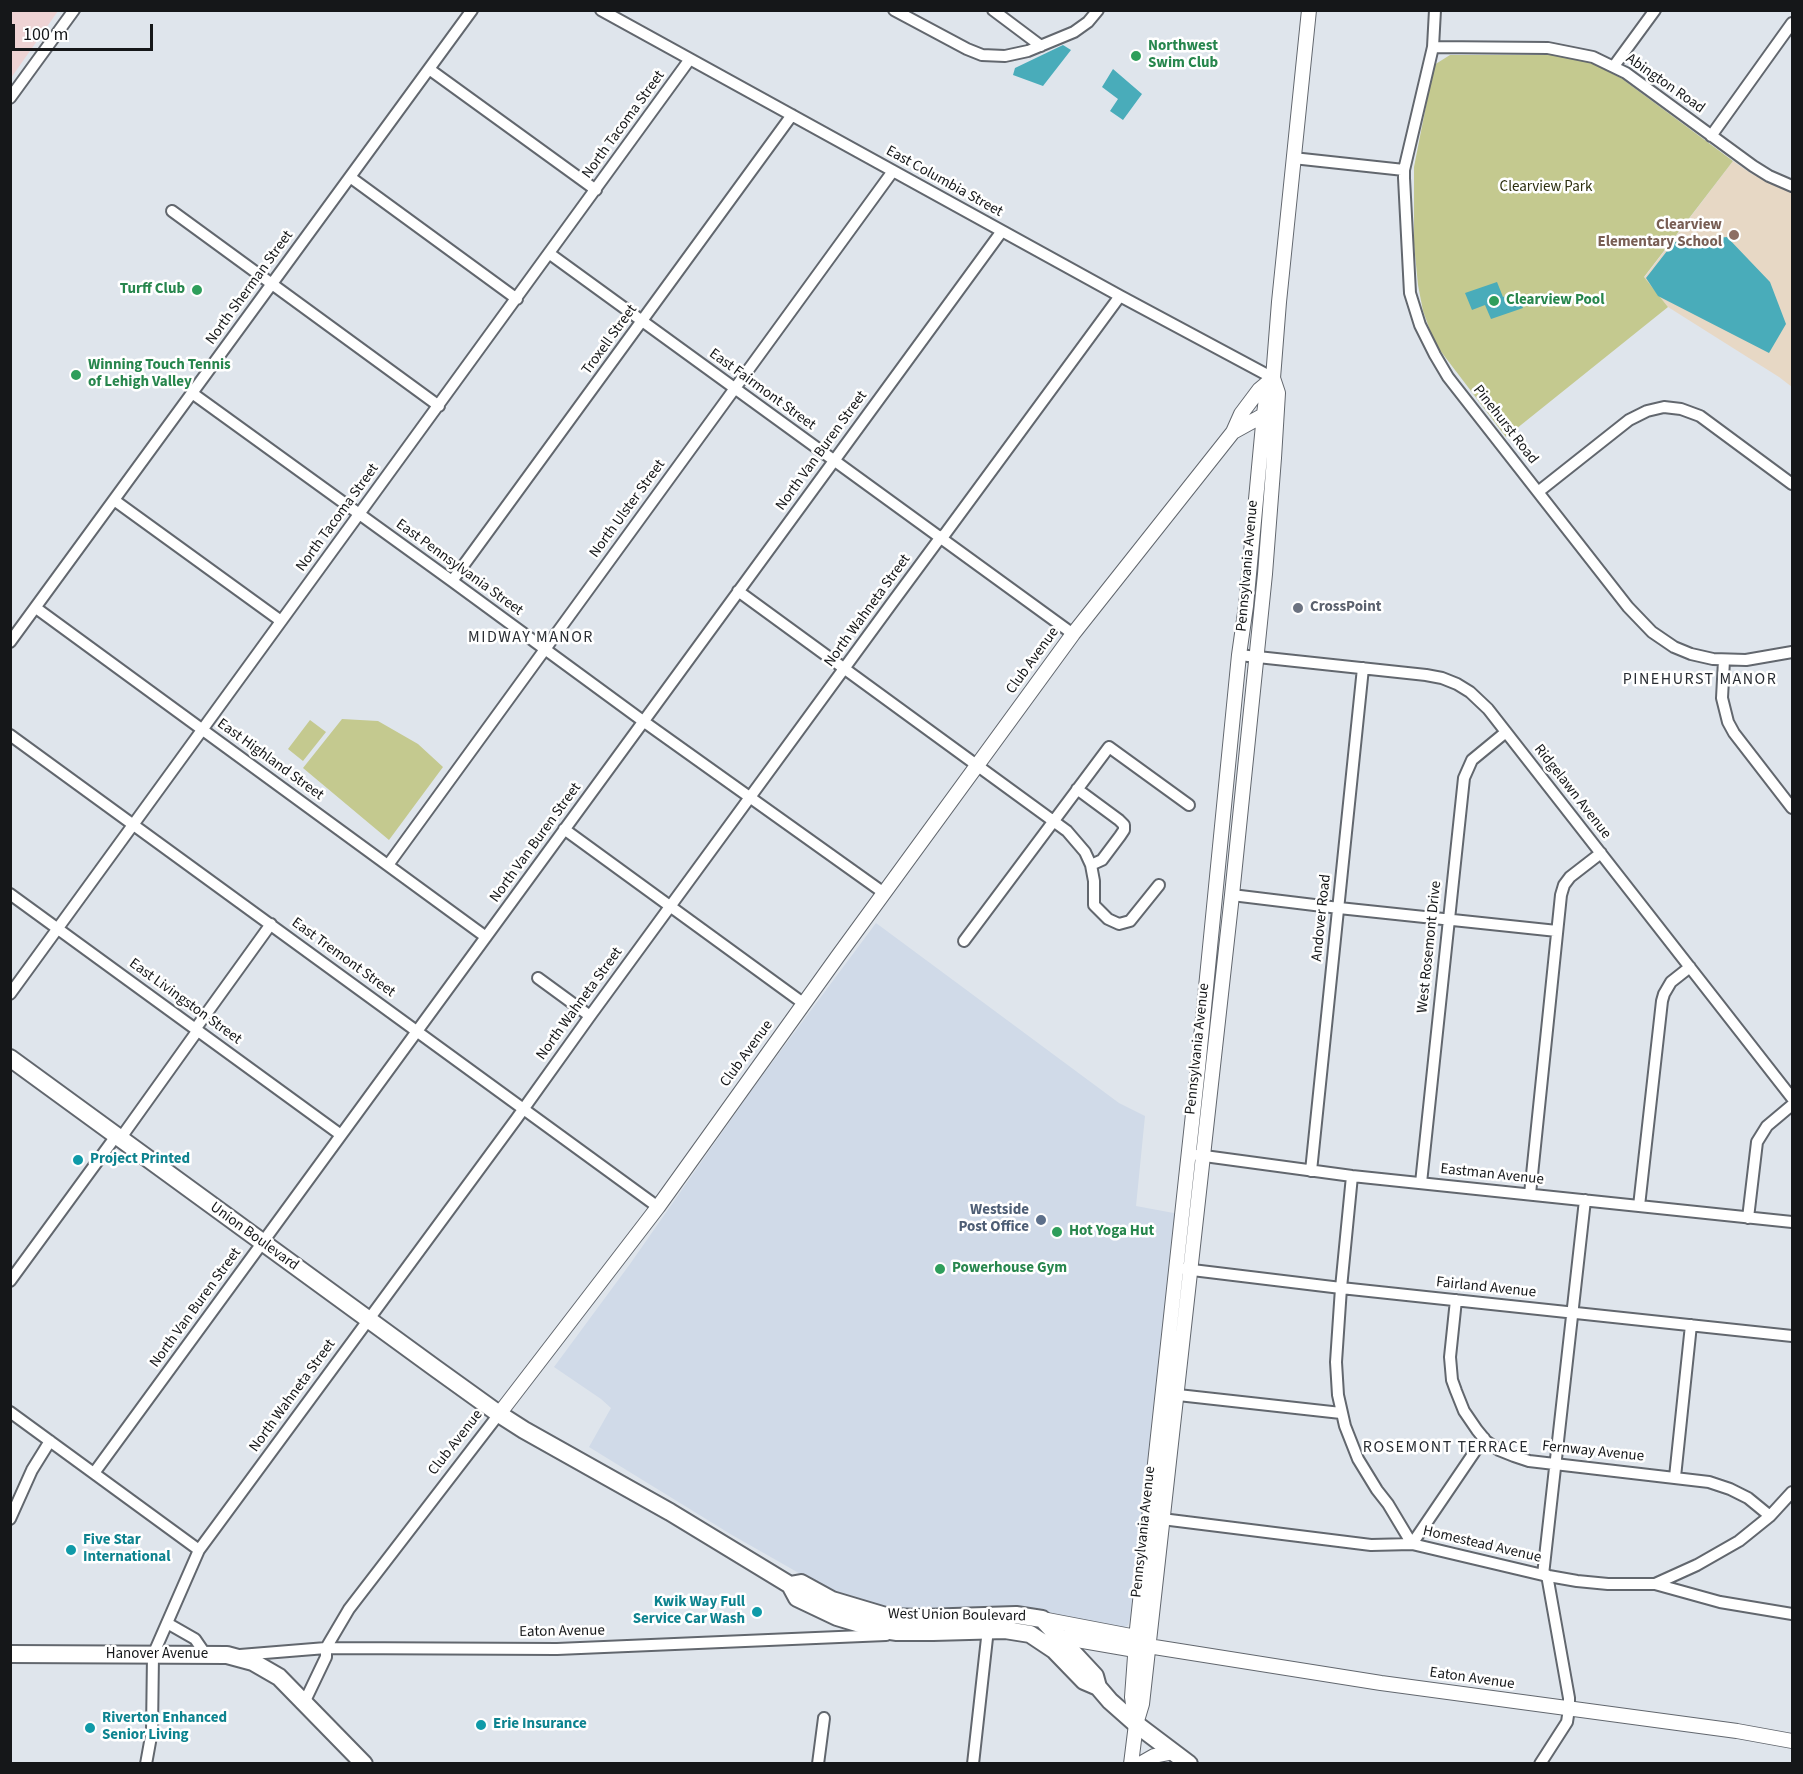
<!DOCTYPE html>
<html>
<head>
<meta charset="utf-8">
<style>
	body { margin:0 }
	#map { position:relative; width:1803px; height:1774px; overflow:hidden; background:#dfe5ec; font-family:"Source Sans 3",sans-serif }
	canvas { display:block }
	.frame { position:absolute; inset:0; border:12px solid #151719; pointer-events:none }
	.scale { position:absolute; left:12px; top:24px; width:141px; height:27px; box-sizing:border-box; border:3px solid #151719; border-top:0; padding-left:8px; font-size:18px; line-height:21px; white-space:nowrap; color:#151719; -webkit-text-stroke:4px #fff; paint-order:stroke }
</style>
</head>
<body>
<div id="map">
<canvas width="1803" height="1774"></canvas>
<div class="frame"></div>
<div class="scale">100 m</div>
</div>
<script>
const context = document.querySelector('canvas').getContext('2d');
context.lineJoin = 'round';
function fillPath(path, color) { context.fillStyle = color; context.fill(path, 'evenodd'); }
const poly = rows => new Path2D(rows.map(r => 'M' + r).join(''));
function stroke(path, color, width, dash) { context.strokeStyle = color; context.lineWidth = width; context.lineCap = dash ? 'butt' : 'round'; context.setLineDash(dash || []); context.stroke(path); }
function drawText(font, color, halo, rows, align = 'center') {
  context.font = font + ' "Source Sans 3",sans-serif'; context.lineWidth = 5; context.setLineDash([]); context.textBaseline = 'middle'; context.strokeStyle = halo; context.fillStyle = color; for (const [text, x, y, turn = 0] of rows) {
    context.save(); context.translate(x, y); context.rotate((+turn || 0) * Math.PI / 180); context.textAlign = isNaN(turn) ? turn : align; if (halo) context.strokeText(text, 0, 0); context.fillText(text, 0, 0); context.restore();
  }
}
fillPath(poly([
	[876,923,1119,1103,1145,1116,1136,1206,1179,1214,1133,1611,1128,1625,1124,1628,887,1612,848,1601,732,1535,589,1447,611,1408,601,1399,554,1367,630,1264,753,1088]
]), '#d0dae8');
fillPath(poly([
	[11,10,58,11,11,78,10,11]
]), '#eed3d4');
fillPath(poly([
	[1733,161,1752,174,1792,193,1792,387,1779,377,1668,307,1644,278]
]), '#e7d8c5');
fillPath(poly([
	[1450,55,1553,55,1574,58,1590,62,1621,78,1733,161,1644,277,1668,307,1506,437,1439,349,1431,333,1423,311,1418,285,1414,244,1414,167,1434,65],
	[342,719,378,721,418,744,443,767,389,840,303,768],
	[310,720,326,732,303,761,288,749]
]), '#c4c98f');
fillPath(poly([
	[1063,45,1071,50,1043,86,1013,75,1015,68],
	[1113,69,1142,94,1123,120,1110,111,1118,99,1102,87],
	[1727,237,1770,282,1786,324,1769,353,1658,296,1646,278,1674,242],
	[1497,282,1503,297,1517,292,1523,308,1491,319,1485,305,1472,310,1465,293]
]), '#49acba');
const minor = poly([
	[601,10,1120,296,1273,378],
	[894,10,967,49,982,55,1005,56,1028,51,1074,32,1088,22,1098,10],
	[993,10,1041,46],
	[1435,10,1433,47,1404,170,1404,178,1410,293,1420,325,1435,355,1448,377,1628,607,1652,632,1674,647,1691,654,1713,659,1746,660,1792,652],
	[1433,47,1548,48,1593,57,1626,73,1753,166,1769,176,1792,186],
	[1614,66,1655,10],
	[429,69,596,190],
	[10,98,74,10],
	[1711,136,1792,23],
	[1293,158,1404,170],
	[350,177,517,299],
	[172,211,439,406],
	[550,254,1073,634],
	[192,393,452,581,643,721,884,893],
	[1538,492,1629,420,1647,411,1664,407,1681,409,1700,416,1792,484],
	[114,500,281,621],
	[452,581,792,115],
	[738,591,1067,831,1085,852,1091,865,1094,881,1094,905,1108,919,1119,924,1130,921,1159,885],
	[36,608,486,937],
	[10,642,472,10],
	[1239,655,1426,675,1442,678,1457,684,1470,692,1488,709,1792,1098],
	[1724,660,1722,698,1728,722,1734,733,1792,808],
	[10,735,658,1207],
	[1077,789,1119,820,1124,825,1124,830,1120,836,1102,860,1091,865],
	[564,829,803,1003],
	[388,865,893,171],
	[10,894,341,1135],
	[1232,895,1339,908,1557,931],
	[964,941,1109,747,1189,805],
	[538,978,590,1016],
	[10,994,690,59],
	[196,1028,271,924],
	[120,1139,198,1030],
	[1197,1155,1352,1176,1792,1222],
	[1311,1171,1363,668],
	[1352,1176,1341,1288,1336,1362,1338,1395,1345,1426,1358,1459,1377,1490,1388,1504,1412,1544,1484,1438],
	[1421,1183,1464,778,1472,760,1506,732],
	[1530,1194,1561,895,1564,885,1570,877,1601,853],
	[1639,1206,1662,1001,1664,994,1671,982,1690,967],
	[1748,1218,1757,1142,1767,1126,1792,1105],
	[1184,1269,1341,1288,1792,1336],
	[10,1281,116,1136],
	[1456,1300,1450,1357,1452,1380,1456,1391,1464,1411,1477,1430,1486,1441,1499,1450,1514,1456,1529,1461,1709,1482,1730,1489,1748,1498,1770,1516],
	[1169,1394,1341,1413],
	[10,1412,199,1550],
	[94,1473,1002,231],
	[1675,1477,1691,1325],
	[10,1519,32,1470,50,1441],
	[1162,1519,1371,1545,1412,1544,1543,1575,1577,1581,1608,1584,1655,1584,1720,1602,1792,1614],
	[1543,1575,1585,1200],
	[1655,1584,1697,1565,1739,1541,1770,1516,1792,1492],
	[167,1623,195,1639,206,1655],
	[240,1655,326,1648,557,1649,886,1635],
	[304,1703,326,1657,326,1648,349,1609,499,1414],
	[146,1764,152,1731,153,1655,199,1550,517,1118,590,1016,892,603,940,538,945,534,1120,296],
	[818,1764,824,1718],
	[973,1764,988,1629],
	[1540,1764,1567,1722,1569,1709,1569,1698,1547,1575]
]);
const tertiary = poly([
	[1233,432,1271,411],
	[499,1414,658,1207,838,956,1073,634,1233,432,1241,414,1259,390,1271,380],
	[1042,1619,1136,1637,1141,1641],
	[1054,1636,1135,1650,1148,1646,1381,1683,1737,1731,1792,1741],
	[1136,1724,1132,1697,1137,1629,1198,1068,1239,655,1246,606,1264,414,1267,391,1273,378,1279,302,1309,10],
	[1131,1764,1136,1724,1142,1704,1232,895,1265,574,1274,458,1278,393,1273,378],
	[1140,1764,1154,1756,1174,1752]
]);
const primary = poly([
	[10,1058,435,1368,499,1414,524,1430,670,1512,790,1585,797,1598,837,1617,877,1629,897,1632,933,1632,1005,1630,1030,1634,1054,1650,1084,1681,1098,1687,1110,1701,1136,1724,1189,1764],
	[790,1585,801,1583,832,1600,889,1617,922,1618,1016,1615,1042,1619,1095,1676,1098,1687],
	[10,1654,227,1655,253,1662,279,1677,364,1764]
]);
stroke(minor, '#62676e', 14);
stroke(tertiary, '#62676e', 16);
stroke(primary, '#62676e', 20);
stroke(minor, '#fff', 10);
stroke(tertiary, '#fff', 14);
stroke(primary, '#fff', 16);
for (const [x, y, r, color] of [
	[1136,56,6,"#2e9e5b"],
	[1734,235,6,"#8d6e63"],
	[197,290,6,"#2e9e5b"],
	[1494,301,6,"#2e9e5b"],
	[76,375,6,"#2e9e5b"],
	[1298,608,6,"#6b7280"],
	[78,1160,6,"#0f9aa8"],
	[1041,1220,6,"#5c6f8a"],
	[1057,1232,6,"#2e9e5b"],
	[940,1269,6,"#2e9e5b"],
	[71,1550,6,"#0f9aa8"],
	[757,1612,6,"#0f9aa8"],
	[481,1725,6,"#0f9aa8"],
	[90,1728,6,"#0f9aa8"]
]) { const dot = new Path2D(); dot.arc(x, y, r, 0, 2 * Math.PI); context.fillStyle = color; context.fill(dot); stroke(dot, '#fff', 2); }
drawText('bold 15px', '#27864d', '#fff', [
	["Northwest",1148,47],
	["Swim Club",1148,64],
	["Turff Club",185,290,"right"],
	["Clearview Pool",1506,301],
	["Winning Touch Tennis",88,366],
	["of Lehigh Valley",88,383],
	["Hot Yoga Hut",1069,1232],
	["Powerhouse Gym",952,1269]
], 'left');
drawText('15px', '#151719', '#fff', [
	["Abington Road",1665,84,35],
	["North Tacoma Street",624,125,-54],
	["East Columbia Street",944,182,29],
	["North Sherman Street",250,288,-54],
	["Troxell Street",610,340,-54],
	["East Fairmont Street",762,390,36],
	["Pinehurst Road",1505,425,52],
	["North Van Buren Street",822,451,-54],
	["North Ulster Street",628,509,-54],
	["North Tacoma Street",338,518,-54],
	["Pennsylvania Avenue",1248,566,-85],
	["East Pennsylvania Street",459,568,36],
	["North Wahneta Street",868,611,-54],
	["Club Avenue",1033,661,-54],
	["East Highland Street",270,760,36],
	["Ridgelawn Avenue",1572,792,52],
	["North Van Buren Street",536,843,-54],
	["Andover Road",1322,918,-84],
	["West Rosemont Drive",1430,947,-84],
	["East Tremont Street",343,958,36],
	["East Livingston Street",185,1002,36],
	["North Wahneta Street",580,1004,-54],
	["Pennsylvania Avenue",1198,1049,-84],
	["Club Avenue",747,1054,-54],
	["Eastman Avenue",1492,1175,6],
	["Union Boulevard",254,1237,36],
	["Fairland Avenue",1486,1288,6],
	["North Van Buren Street",196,1308,-54],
	["North Wahneta Street",293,1396,-54],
	["Club Avenue",456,1443,-52],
	["Fernway Avenue",1593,1452,6],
	["Pennsylvania Avenue",1144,1532,-84],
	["Homestead Avenue",1482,1545,13],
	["West Union Boulevard",957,1616,1],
	["Eaton Avenue",562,1632,-1],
	["Hanover Avenue",157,1655],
	["Eaton Avenue",1472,1679,8]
]);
drawText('15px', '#2c2e0e', '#fff', [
	["Clearview Park",1546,188]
]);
drawText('bold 15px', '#785e54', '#fff', [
	["Clearview",1722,226],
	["Elementary School",1722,243]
], 'right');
drawText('bold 15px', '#5b616d', '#fff', [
	["CrossPoint",1310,608]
], 'left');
drawText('bold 15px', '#0d838f', '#fff', [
	["Project Printed",90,1160],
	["Five Star",83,1541],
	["International",83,1558],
	["Kwik Way Full",745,1603,"right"],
	["Service Car Wash",745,1620,"right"],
	["Riverton Enhanced",102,1719],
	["Senior Living",102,1736],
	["Erie Insurance",493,1725]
], 'left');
drawText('bold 15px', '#4e5e75', '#fff', [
	["Westside",1029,1211],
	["Post Office",1029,1228]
], 'right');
context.letterSpacing = '1.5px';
drawText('16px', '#282c32', '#fff', [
	["MIDWAY MANOR",531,638],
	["PINEHURST MANOR",1700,680],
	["ROSEMONT TERRACE",1446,1448]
]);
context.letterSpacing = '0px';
</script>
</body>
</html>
